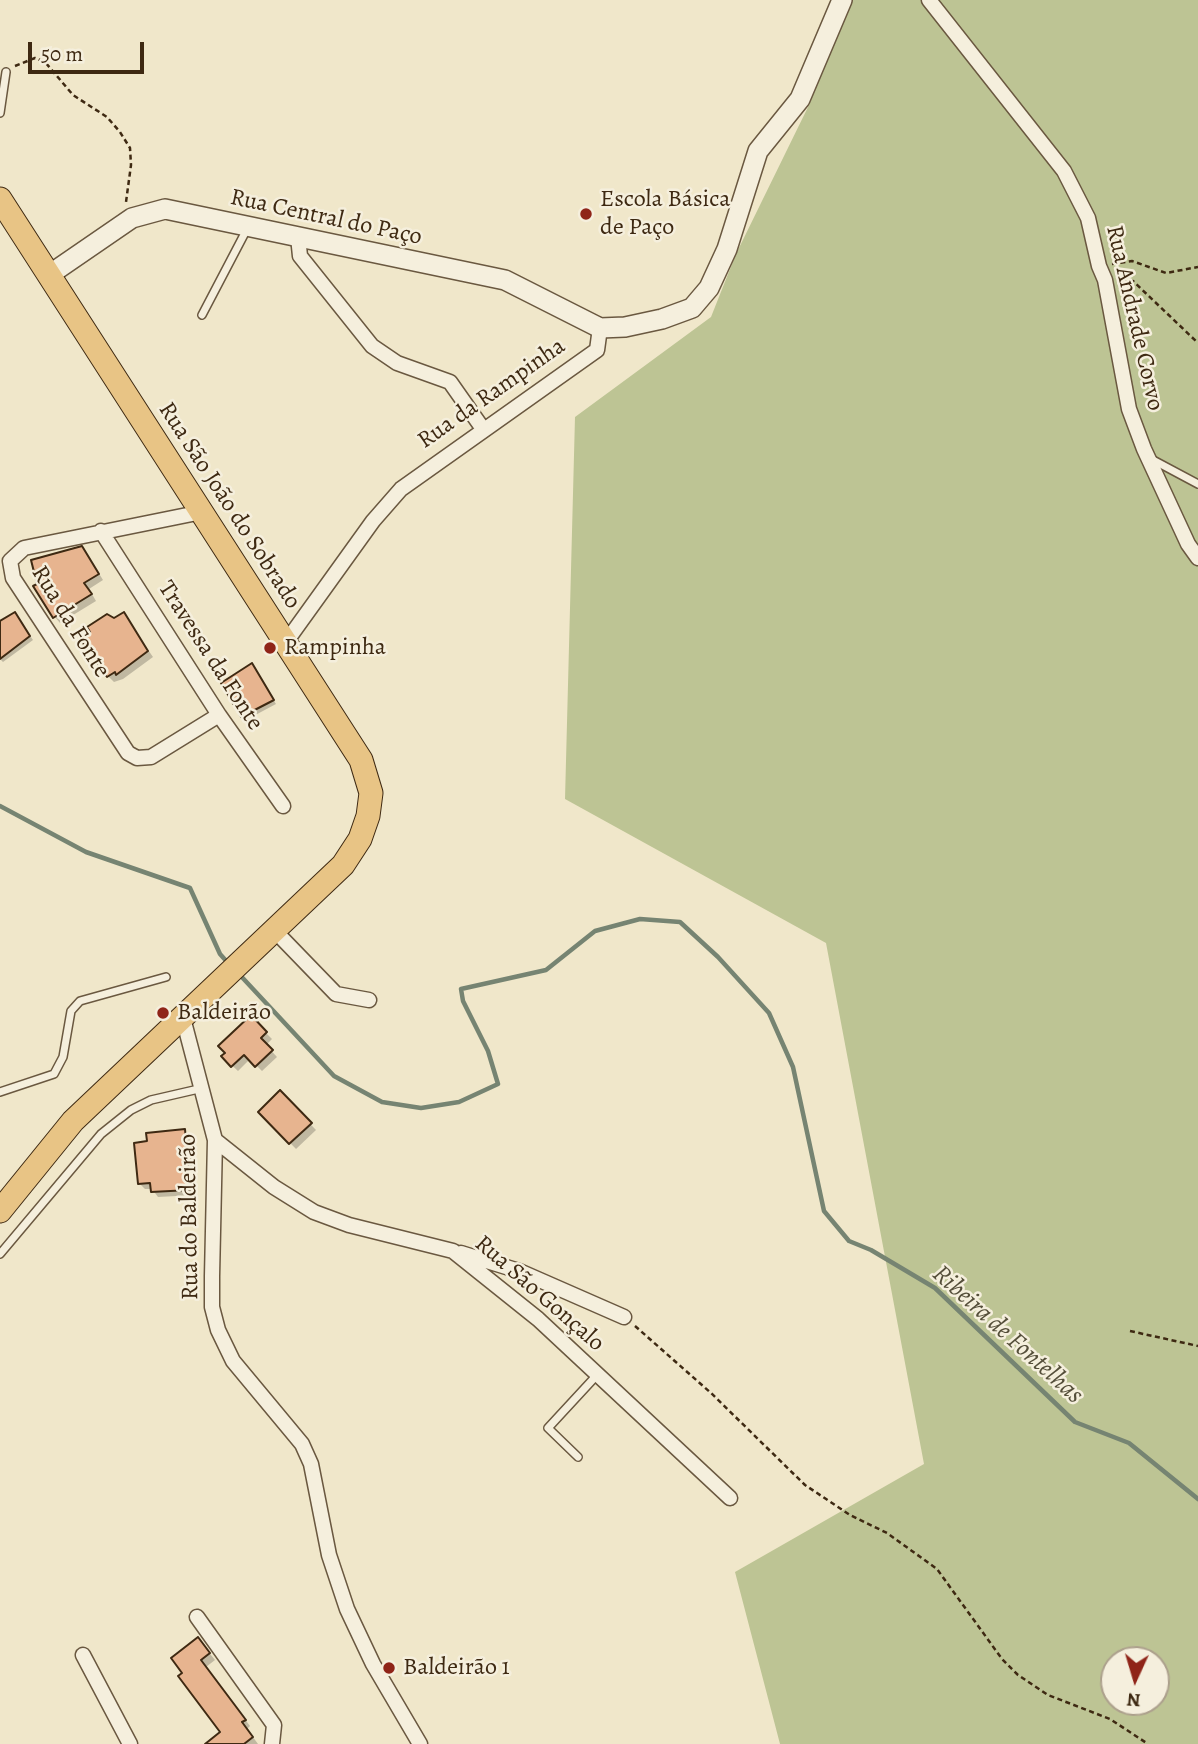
<!DOCTYPE html>
<html>
<head>
<meta charset="utf-8">
<style>
	body { margin:0 }
	#map { position:relative; width:1198px; height:1744px; overflow:hidden; background:#f0e7ca; font-family:Alegreya,serif }
	canvas { display:block }
	.north { position:absolute; left:1100px; top:1646px; width:70px; height:70px; box-sizing:border-box; background:#f5efdd; border:2px solid #aca08c; border-radius:50%; rotate:184deg; font-size:19px; font-weight:700; line-height:28px; text-align:center; color:#3e2912 }
	.north::after { content:''; display:block; margin:auto; width:24px; height:32px; background:#8f2418; clip-path:polygon(50% 0,100% 100%,50% 72%,0 100%) }
	.scale { position:absolute; left:28px; top:42px; width:116px; height:32px; box-sizing:border-box; border:4px solid #3e2912; border-top:0; padding-left:9px; font-size:21px; line-height:24px; white-space:nowrap; color:#3e2912; -webkit-text-stroke:5px #f5efdd; paint-order:stroke }
</style>
</head>
<body>
<div id="map">
<canvas width="1198" height="1744"></canvas>
<div class="north">N</div>
<div class="scale">50 m</div>
</div>
<script>
const context = document.querySelector('canvas').getContext('2d');
context.lineJoin = 'round';
function fillPath(path, color) { context.fillStyle = color; context.fill(path, 'evenodd'); }
const poly = rows => new Path2D(rows.map(r => 'M' + r).join(''));
function stroke(path, color, width, dash) { context.strokeStyle = color; context.lineWidth = width; context.lineCap = dash ? 'butt' : 'round'; context.setLineDash(dash || []); context.stroke(path); }
function drawText(font, color, halo, rows, align = 'center') {
  context.font = font + ' Alegreya,serif'; context.lineWidth = 5; context.setLineDash([]); context.textBaseline = 'middle'; context.strokeStyle = halo; context.fillStyle = color; for (const [text, x, y, turn = 0] of rows) {
    context.save(); context.translate(x, y); context.rotate((+turn || 0) * Math.PI / 180); context.textAlign = isNaN(turn) ? turn : align; if (halo) context.strokeText(text, 0, 0); context.fillText(text, 0, 0); context.restore();
  }
}
fillPath(poly([
	[850,0,1198,0,1198,1744,780,1744,735,1572,924,1464,826,943,565,799,575,417,711,317,736,254,809,105],
	[1114,1660,1156,1660,1156,1702,1114,1702]
]), '#bdc494');
fillPath(poly([
	[87,554,103,580,89,589,96,601,60,623,55,617],
	[123,614,153,657,123,679,114,682,108,676],
	[18,618,33,640,3,662,0,659,0,622],
	[255,669,276,704,246,720,223,683],
	[250,1017,272,1039,266,1045,277,1057,262,1071,250,1059,238,1071,223,1057],
	[280,1093,316,1130,296,1149,260,1112],
	[185,1131,190,1137,195,1195,158,1197,152,1189,145,1189,139,1183],
	[203,1645,215,1660,206,1667,250,1726,247,1729,258,1744,214,1744,222,1733,180,1676]
]), '#0003');
stroke(poly([
	[0,806,86,852,190,888,220,954,228,963],
	[239,974,334,1076,382,1102,421,1108,459,1102,498,1084,488,1051,463,1001,461,989,546,970,595,931,640,919,680,922,718,957,769,1013,793,1067,824,1211,849,1241,871,1250,935,1288,1075,1422,1129,1443,1198,1499]
]), '#768472', 4.5);
const building = poly([
	[82,546,99,574,84,583,92,594,53,618,33,586,37,584,31,560,82,546],
	[15,612,30,636,0,659,0,621,15,612],
	[124,612,148,651,116,675,115,672,107,677,80,639,90,632,87,627,107,614,114,618,124,612],
	[252,663,274,700,241,717,221,683,252,663],
	[251,1015,267,1032,261,1038,273,1050,255,1067,244,1055,231,1067,221,1056,225,1053,218,1046,251,1015],
	[280,1090,312,1123,289,1144,258,1112,280,1090],
	[185,1129,190,1190,151,1192,150,1183,138,1184,134,1143,147,1141,146,1133,185,1129],
	[198,1637,210,1653,201,1660,246,1720,242,1722,253,1737,244,1744,205,1744,220,1732,178,1676,182,1673,171,1658,198,1637]
]);
fillPath(building, '#e7b48f');
stroke(building, '#3e2912', 2);
const service = poly([
	[0,113,6,72],
	[202,315,247,229],
	[1153,460,1198,484],
	[0,1092,54,1074,63,1057,71,1011,80,1001,166,977],
	[0,1254,101,1134,131,1110,151,1100,203,1088],
	[578,1457,548,1428,597,1375]
]);
const minor = poly([
	[929,0,1064,171,1088,218,1099,266,1105,280,1129,409,1144,449,1188,544,1198,558],
	[298,237,300,256,372,346,397,363,450,382,483,429],
	[202,512,24,548,10,561,13,578,128,753,137,758,151,757,219,715],
	[101,531,219,715,283,806],
	[286,642,373,521,401,489,597,350,600,328],
	[275,931,336,994,369,1000],
	[183,1018,215,1140,212,1276,212,1307,218,1330,233,1361,302,1444,311,1464,329,1555,347,1609,373,1664,420,1744],
	[215,1140,274,1187,314,1212,349,1225,453,1251,538,1319,730,1498],
	[461,1253,519,1271,624,1317],
	[197,1617,274,1725,272,1744],
	[83,1655,130,1744]
]);
const tertiary = poly([
	[49,275,132,218,165,209,505,280,600,328,625,327,662,319,692,308,709,288,727,249,758,151,800,99,842,0]
]);
const primary = poly([
	[0,199,361,760,371,793,368,816,360,839,343,865,73,1121,0,1211]
]);
stroke(service, '#6a5840', 10);
stroke(minor, '#6a5840', 17);
stroke(tertiary, '#6a5840', 22);
stroke(primary, '#3e2912', 25);
stroke(poly([
	[15,66,35,58,45,62,73,95,107,117,120,132,130,148,131,165,126,202],
	[1112,264,1132,261,1166,273,1198,267],
	[1121,280,1133,281,1198,343],
	[635,1326,711,1393,805,1485,850,1515,887,1533,937,1569,1002,1659,1018,1675,1048,1695,1110,1719,1148,1744],
	[1130,1331,1198,1346]
]), '#3e2912', 2.5, [5, 3.5]);
stroke(service, '#f5efdd', 7);
stroke(minor, '#f5efdd', 14);
stroke(tertiary, '#f5efdd', 19);
stroke(primary, '#e8c485', 23);
for (const [x, y, r, color] of [
	[586,214,7,"#8f2418"],
	[270,648,7,"#8f2418"],
	[163,1013,7,"#8f2418"],
	[389,1668,7,"#8f2418"]
]) { const dot = new Path2D(); dot.arc(x, y, r, 0, 2 * Math.PI); context.fillStyle = color; context.fill(dot); stroke(dot, '#f5efdd', 2.5); }
drawText('24px', '#3e2912', '#f5efdd', [
	["Escola Básica",600,200],
	["de Paço",600,228],
	["Rampinha",284,648],
	["Baldeirão",177,1013],
	["Baldeirão 1",403,1668]
], 'left');
drawText('24px', '#3e2912', '#f5efdd', [
	["Rua Central do Paço",326,218,12],
	["Rua Andrade Corvo",1134,318,77],
	["Rua da Rampinha",492,394,-35],
	["Rua São João do Sobrado",229,506,57],
	["Rua da Fonte",70,622,58],
	["Travessa da Fonte",210,656,57],
	["Rua do Baldeirão",190,1217,-91],
	["Rua São Gonçalo",539,1294,41]
]);
drawText('italic 26px', '#554f3a', '#f5efdd', [
	["Ribeira de Fontelhas",1007,1335,42]
]);
</script>
</body>
</html>
